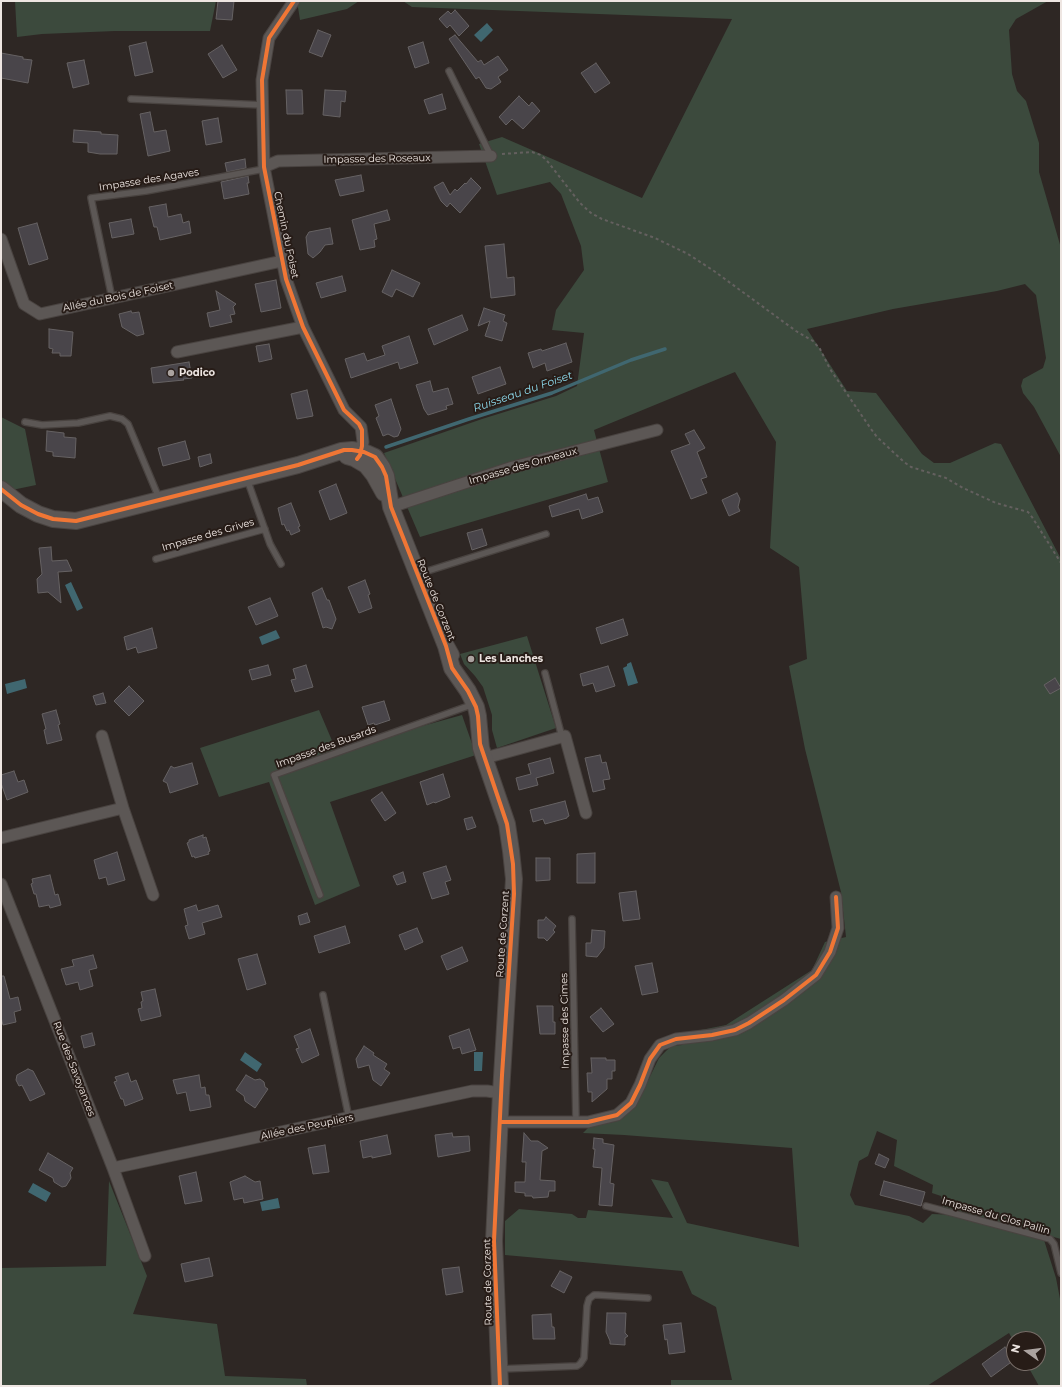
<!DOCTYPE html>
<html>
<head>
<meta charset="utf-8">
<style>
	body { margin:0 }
	#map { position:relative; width:1062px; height:1387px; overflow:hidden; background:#2e2724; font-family:Montserrat,sans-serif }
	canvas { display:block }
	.frame { position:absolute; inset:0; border:2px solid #eee6e2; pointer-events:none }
	.north { position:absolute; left:1006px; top:1331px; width:40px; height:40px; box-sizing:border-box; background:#271c17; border:1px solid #776d68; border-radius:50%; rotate:284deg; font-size:11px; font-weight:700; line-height:16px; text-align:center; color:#eee6e2 }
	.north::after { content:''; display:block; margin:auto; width:14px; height:18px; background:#aba3a0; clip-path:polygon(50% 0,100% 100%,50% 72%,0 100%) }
</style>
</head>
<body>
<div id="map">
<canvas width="1062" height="1387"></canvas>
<div class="frame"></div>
<div class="north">N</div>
</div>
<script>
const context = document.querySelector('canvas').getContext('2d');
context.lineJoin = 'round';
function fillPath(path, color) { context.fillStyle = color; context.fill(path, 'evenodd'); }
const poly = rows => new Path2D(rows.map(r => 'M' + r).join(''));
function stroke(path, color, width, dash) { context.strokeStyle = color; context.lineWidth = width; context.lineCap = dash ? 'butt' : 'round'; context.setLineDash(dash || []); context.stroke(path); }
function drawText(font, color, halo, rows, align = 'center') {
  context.font = font + ' Montserrat,sans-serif'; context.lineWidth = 4; context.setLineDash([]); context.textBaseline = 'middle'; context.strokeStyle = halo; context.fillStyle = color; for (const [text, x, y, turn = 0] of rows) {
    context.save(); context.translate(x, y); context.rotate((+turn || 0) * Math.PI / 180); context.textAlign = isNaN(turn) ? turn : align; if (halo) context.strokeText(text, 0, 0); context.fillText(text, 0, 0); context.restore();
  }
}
fillPath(poly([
	[15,1,216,1,210,31,115,31,42,34,17,37],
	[297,1,359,1,347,9,300,20],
	[403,1,1048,1,1016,19,1009,30,1012,74,1017,91,1026,101,1039,143,1039,172,1061,248,1061,457,1034,407,1023,393,1021,386,1023,379,1043,368,1046,358,1036,295,1025,284,997,291,893,309,807,329,847,391,876,393,922,454,934,463,950,463,995,443,1001,444,1061,559,1061,1239,943,1207,941,1196,932,1193,933,1185,894,1166,897,1140,877,1131,868,1156,859,1161,850,1195,855,1205,909,1216,923,1223,932,1214,957,1215,1044,1240,1056,1278,1061,1304,1061,1386,1039,1386,1026,1363,1038,1363,1038,1339,1014,1339,1014,1342,1009,1333,927,1386,671,1386,671,1380,732,1380,716,1307,692,1294,682,1271,505,1255,505,1221,519,1209,572,1214,578,1218,586,1218,588,1210,673,1218,651,1179,668,1182,687,1223,799,1247,792,1148,624,1135,583,1133,591,1125,631,1109,639,1099,659,1058,671,1046,682,1045,686,1033,726,1025,812,970,825,942,846,937,841,892,805,749,789,666,807,659,799,567,770,548,776,442,735,372,594,430,608,482,420,537,384,453,482,419,556,396,577,386,584,333,552,330,556,310,584,270,581,246,561,194,550,182,497,195,479,144,502,137,642,198,732,19,412,7],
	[1,417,25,429,36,485,12,490,1,480],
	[527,636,556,728,497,748,492,730,492,715,483,687,475,676,464,664,460,654],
	[319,710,336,750,462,715,476,755,330,802,360,886,315,905,269,782,219,797,200,748],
	[109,1181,147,1276,133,1314,217,1324,225,1376,306,1379,307,1386,1,1386,1,1268,106,1266]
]), '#3c4a3d');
fillPath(poly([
	[487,23,493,30,481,42,474,35],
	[71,582,83,608,77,611,65,585],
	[276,630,280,638,262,645,259,637],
	[631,662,638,683,628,686,623,668,627,666,627,664],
	[25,679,27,688,7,694,5,684],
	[245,1052,262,1064,257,1072,240,1060],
	[474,1052,483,1052,482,1071,474,1071],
	[33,1183,51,1193,46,1202,28,1192],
	[278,1198,280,1208,262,1211,260,1202]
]), '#406770');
stroke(poly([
	[386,447,469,419,552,393,631,360,665,349]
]), '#406770', 3.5);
const building = poly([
	[218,1,234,1,232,20,216,19,218,1],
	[455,10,469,26,459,36,450,25,447,28,439,19,448,11,451,14,455,10],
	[318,30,331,35,322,57,309,52,318,30],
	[455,35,478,62,481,60,484,65,498,56,508,70,498,77,501,82,491,89,486,88,479,77,476,79,449,39,455,35],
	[146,42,153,72,135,76,129,46,146,42],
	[423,42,429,63,415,68,408,47,423,42],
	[222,45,237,70,223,78,208,54,222,45],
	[1,53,23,57,23,59,32,60,28,83,1,78,1,53],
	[84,60,89,84,73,88,67,63,84,60],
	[596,63,610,83,595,93,581,73,596,63],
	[286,90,302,90,303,114,287,114,286,90],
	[325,90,346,91,345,102,341,101,340,117,323,115,325,90],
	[442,94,446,109,429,114,424,100,442,94],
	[519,96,529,106,532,102,540,111,523,129,512,119,506,125,499,117,519,96],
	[150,112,154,132,166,130,170,151,148,156,140,114,150,112],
	[218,118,222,142,206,145,202,121,218,118],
	[74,130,101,132,101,134,118,135,117,154,100,154,88,152,88,143,73,142,74,130],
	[245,159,246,168,227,172,225,163,245,159],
	[361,175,364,191,340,196,335,180,361,175],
	[248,176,249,183,247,183,249,194,224,199,221,182,248,176],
	[471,178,481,188,460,213,450,203,447,207,441,201,434,187,443,182,450,195,455,189,457,191,465,183,466,184,471,178],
	[166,204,168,217,181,214,183,223,189,221,191,233,160,240,157,227,154,227,149,207,166,204],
	[387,210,390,220,374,224,377,239,374,240,375,247,360,250,352,220,387,210],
	[131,219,134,234,112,238,109,223,131,219],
	[37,223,48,259,29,265,18,228,37,223],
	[330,228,333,244,325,245,320,252,313,258,308,254,306,237,309,232,330,228],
	[504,244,507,278,514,277,515,295,491,298,485,246,504,244],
	[392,270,420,283,413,297,396,289,392,297,382,292,392,270],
	[342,276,346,291,321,298,316,283,342,276],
	[276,280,281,308,261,312,255,284,276,280],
	[216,291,236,304,233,307,235,314,230,315,232,322,210,327,207,313,220,310,216,291],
	[484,308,505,315,503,321,507,323,502,341,485,336,490,321,478,326,484,308],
	[131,311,132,313,139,312,144,334,137,336,122,327,119,314,131,311],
	[462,315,468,330,434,345,428,329,462,315],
	[49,329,73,332,71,356,60,356,60,353,52,353,53,349,49,348,49,329],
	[409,336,418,363,400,369,398,362,351,378,345,359,364,353,367,361,385,355,382,346,409,336],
	[566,343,572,362,547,371,545,363,533,368,528,353,541,349,542,351,566,343],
	[269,344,272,359,259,362,256,346,269,344],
	[189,362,192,378,183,379,184,380,153,383,151,368,189,362],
	[500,367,506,384,478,394,472,377,500,367],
	[430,381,433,392,448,388,453,404,446,406,447,409,428,415,424,409,416,385,430,381],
	[307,390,313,416,297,419,291,394,307,390],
	[391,399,401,429,398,436,394,437,388,434,383,436,376,418,379,416,375,405,391,399],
	[694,430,705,448,697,452,707,477,701,479,707,493,691,499,671,451,690,444,685,434,694,430],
	[47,431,64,433,64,437,76,438,75,458,53,456,53,452,46,451,47,431],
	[185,441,190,459,163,466,158,448,185,441],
	[210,454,212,463,200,467,198,457,210,454],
	[336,484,347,513,330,520,319,491,336,484],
	[737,493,740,499,738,507,740,511,729,516,722,500,737,493],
	[586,494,588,500,598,497,603,512,582,519,579,509,552,517,549,506,586,494],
	[291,503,300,526,298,527,300,531,291,535,289,530,287,531,284,524,282,525,278,508,291,503],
	[482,529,487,545,472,550,467,533,482,529],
	[51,547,52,561,67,560,72,571,58,572,61,603,48,592,38,593,37,579,42,574,39,548,51,547],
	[365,580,370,594,368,595,372,608,359,613,348,587,365,580],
	[322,588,327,600,329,600,336,619,332,629,326,627,323,628,312,593,322,588],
	[270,598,278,616,256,625,248,607,270,598],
	[623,619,628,635,601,644,596,628,623,619],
	[152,628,157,648,138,653,136,647,127,650,124,637,152,628],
	[268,665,271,675,252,680,249,670,268,665],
	[306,665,313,687,295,692,291,680,296,679,293,669,306,665],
	[608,666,615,686,596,692,593,683,583,686,580,674,608,666],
	[1055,678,1061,688,1050,694,1044,685,1055,678],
	[129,686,144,701,129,716,114,701,129,686],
	[103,693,106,703,96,705,93,696,103,693],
	[384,701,390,720,375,725,374,723,368,725,362,707,384,701],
	[56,710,60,724,58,725,62,740,47,744,44,730,46,729,42,714,56,710],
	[600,755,602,763,606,762,610,779,603,780,605,789,593,792,585,758,600,755],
	[550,758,554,773,536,778,538,785,519,790,516,778,531,774,528,764,550,758],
	[192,763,198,784,170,793,167,783,163,781,171,766,174,768,192,763],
	[14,771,18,782,24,780,28,792,7,800,1,783,1,775,14,771],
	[443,774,450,797,435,803,434,802,427,805,420,782,443,774],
	[382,792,396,813,385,821,371,800,382,792],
	[565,801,569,816,567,817,567,818,545,824,543,819,533,822,530,810,565,801],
	[472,817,476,827,467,830,464,819,472,817],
	[203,835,203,838,206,837,210,851,208,852,209,854,195,858,194,856,192,857,187,843,189,842,189,840,203,835],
	[117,852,125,880,108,885,106,877,99,879,94,860,117,852],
	[595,853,595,883,577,883,577,854,595,853],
	[536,858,550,858,550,880,536,881,536,858],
	[446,866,451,880,445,882,449,894,432,899,423,873,446,866],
	[403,872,406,882,397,885,393,876,403,872],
	[50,875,55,895,58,894,61,905,50,908,49,905,39,907,36,894,34,894,31,884,33,883,32,879,50,875],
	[636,891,640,919,623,921,619,893,636,891],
	[196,905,198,911,218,905,222,917,202,923,205,934,189,939,185,926,188,925,184,909,196,905],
	[307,913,310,922,300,925,298,916,307,913],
	[546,917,556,926,553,930,555,932,547,941,544,938,538,938,538,920,544,920,546,917],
	[345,926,350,943,319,953,314,936,345,926],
	[417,928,423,942,405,950,399,935,417,928],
	[592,930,605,931,604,948,597,957,586,956,586,943,591,943,592,930],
	[462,947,468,961,447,970,441,956,462,947],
	[257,954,266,984,247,990,238,959,257,954],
	[93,955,97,968,89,970,93,986,80,990,78,982,66,985,61,969,74,966,72,960,93,955],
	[652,963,658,992,642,995,635,966,652,963],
	[1,976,4,976,10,999,18,997,21,1010,14,1012,16,1022,3,1025,1,1017,1,976],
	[155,989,161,1016,141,1021,138,1009,142,1008,141,1002,143,1001,141,992,155,989],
	[537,1006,553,1006,553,1022,555,1022,555,1034,540,1034,537,1006],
	[601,1008,614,1024,603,1032,590,1017,601,1008],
	[310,1029,319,1055,302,1063,296,1049,299,1048,294,1036,310,1029],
	[469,1029,476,1050,462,1054,460,1047,453,1049,449,1036,469,1029],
	[92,1033,95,1045,84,1048,81,1036,92,1033],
	[364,1046,374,1053,373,1055,387,1064,384,1069,390,1073,381,1086,373,1080,369,1065,358,1068,356,1059,364,1046],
	[591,1058,606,1058,606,1060,615,1060,615,1071,612,1071,612,1079,607,1079,607,1089,592,1102,592,1092,588,1092,587,1073,592,1073,591,1058],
	[28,1069,33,1071,45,1094,30,1101,22,1085,19,1086,16,1080,17,1075,28,1069],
	[128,1073,131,1082,136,1080,143,1099,125,1106,123,1099,121,1099,114,1082,117,1081,115,1077,128,1073],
	[199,1075,201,1088,205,1087,206,1095,209,1095,211,1107,190,1111,186,1092,177,1094,173,1080,199,1075],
	[246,1075,255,1080,260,1079,264,1082,265,1087,268,1089,255,1108,245,1101,244,1096,236,1090,246,1075],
	[452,1133,453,1137,469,1136,470,1151,438,1157,435,1135,452,1133],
	[524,1133,531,1141,538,1141,548,1148,542,1151,540,1180,555,1181,555,1191,549,1191,548,1197,533,1198,532,1196,525,1196,525,1193,515,1192,515,1182,525,1182,526,1162,522,1162,524,1133],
	[387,1135,391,1154,372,1158,372,1156,363,1158,360,1141,387,1135],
	[594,1138,603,1139,603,1143,614,1145,610,1183,614,1184,612,1206,599,1205,602,1168,593,1167,595,1149,593,1149,594,1138],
	[325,1145,329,1172,313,1174,308,1148,325,1145],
	[48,1153,73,1168,70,1173,71,1178,66,1186,62,1187,54,1182,53,1178,39,1170,48,1153],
	[879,1154,889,1159,885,1168,875,1164,879,1154],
	[196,1172,202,1201,185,1204,179,1176,196,1172],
	[245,1176,255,1182,260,1181,263,1199,244,1203,243,1198,234,1200,230,1182,245,1176],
	[884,1181,925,1192,921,1206,880,1195,884,1181],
	[209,1258,213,1276,185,1282,181,1264,209,1258],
	[459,1267,463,1292,446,1295,442,1269,459,1267],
	[560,1271,572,1277,564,1293,551,1286,560,1271],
	[607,1313,626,1313,625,1333,628,1336,625,1338,625,1345,610,1344,610,1341,606,1332,607,1313],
	[551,1314,552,1327,554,1327,555,1339,533,1339,532,1315,551,1314],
	[681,1323,685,1352,669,1354,667,1339,665,1340,663,1325,681,1323],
	[1005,1347,1014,1360,991,1377,982,1364,1005,1347]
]);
fillPath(building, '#49454a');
stroke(building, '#666263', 1);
const lane = poly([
	[449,71,491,156],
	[131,99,263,105],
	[112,298,91,198,146,191,264,169],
	[25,422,42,425,78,423,110,416,122,419,128,424,159,498],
	[247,479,270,544,281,564],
	[156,559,265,529],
	[418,574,546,534],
	[545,673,562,737],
	[320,895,274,775,474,704],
	[572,919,576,1122],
	[323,995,349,1118],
	[926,1206,1050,1239,1054,1244,1061,1273],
	[500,1369,577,1366,580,1364,584,1358,587,1306,589,1299,594,1295,598,1295,648,1298]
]);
const street = poly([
	[294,1,269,38,262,80,264,167,286,279,303,327,344,410,361,427,363,442,359,457],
	[264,167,278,161,491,156],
	[1,239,24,304,40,314,282,261],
	[177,352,303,327],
	[391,507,513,467,657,430],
	[102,736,123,808,153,895],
	[485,758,565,736,586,813],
	[1,838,123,808],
	[1,884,113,1168,145,1256],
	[500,1122,588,1122,617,1115,631,1103,640,1085,650,1059,660,1045,676,1039,712,1035,735,1030,749,1023,784,1000,816,975,830,952,838,928,836,897],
	[113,1168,472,1091,487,1091,501,1093]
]);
const secondary = poly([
	[347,456,354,458,366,465,374,475,384,493],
	[1,489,21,505,38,514,53,519,76,521,298,465,341,451,352,450,364,452,375,457,382,467,386,476,391,507,446,646,451,655],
	[446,646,452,668,468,691,476,707,478,716,481,748,507,824,511,851,514,879,501,1093,494,1241,500,1386]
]);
stroke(lane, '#494340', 8);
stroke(street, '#494340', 13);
stroke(secondary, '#494340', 18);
stroke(poly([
	[502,154,532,152,541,155,548,162,580,203,591,213,602,219,655,238,688,254,714,271,796,331,813,341,820,349,830,369,871,429,877,437,904,462,911,467,946,478,963,488,996,503,1028,512,1032,517,1061,563]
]), '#64605f', 2, [3, 3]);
stroke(lane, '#5c5755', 5.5);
stroke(street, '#5c5755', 11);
stroke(secondary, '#5c5755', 16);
stroke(poly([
	[294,1,269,38,262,80,264,167,286,279,303,327,344,410,359,424,362,430,362,446,360,455,357,459],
	[1,489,21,505,38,514,53,519,76,521,298,465,344,450,352,450,364,452,375,457,382,467,386,476,391,507,446,646,452,668,468,691,476,707,478,716,480,744,507,824,513,864,514,894,502,1075,494,1241,500,1386],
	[500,1122,588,1122,617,1115,631,1103,640,1085,650,1059,660,1045,676,1039,712,1035,735,1030,749,1023,784,1000,816,975,830,952,838,928,836,897]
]), '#f07635', 4);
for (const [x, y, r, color] of [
	[171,373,4,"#aba3a0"],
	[471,659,4,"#aba3a0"]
]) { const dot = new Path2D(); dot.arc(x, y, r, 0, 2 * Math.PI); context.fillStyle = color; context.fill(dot); stroke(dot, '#271c17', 1.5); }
drawText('10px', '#eee6e2', '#271c17', [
	["Impasse des Roseaux",377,159,-1],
	["Impasse des Agaves",149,180,-9],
	["Chemin du Foiset",286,235,78],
	["Allée du Bois de Foiset",118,297,-12],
	["Impasse des Ormeaux",523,466,-16],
	["Impasse des Grives",208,535,-16],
	["Route de Corzent",436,600,68],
	["Impasse des Busards",326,747,-20],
	["Route de Corzent",503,934,-86],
	["Impasse des Cimes",565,1021,-91],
	["Rue des Savoyances",74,1069,69],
	["Allée des Peupliers",307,1127,-12],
	["Impasse du Clos Pallin",996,1216,16],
	["Route de Corzent",488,1282,-91]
]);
drawText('bold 10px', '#eee6e2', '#271c17', [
	["Podico",179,373],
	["Les Lanches",479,659]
], 'left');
drawText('italic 11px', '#8ddaed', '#271c17', [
	["Ruisseau du Foiset",523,392,-19]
]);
</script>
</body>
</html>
